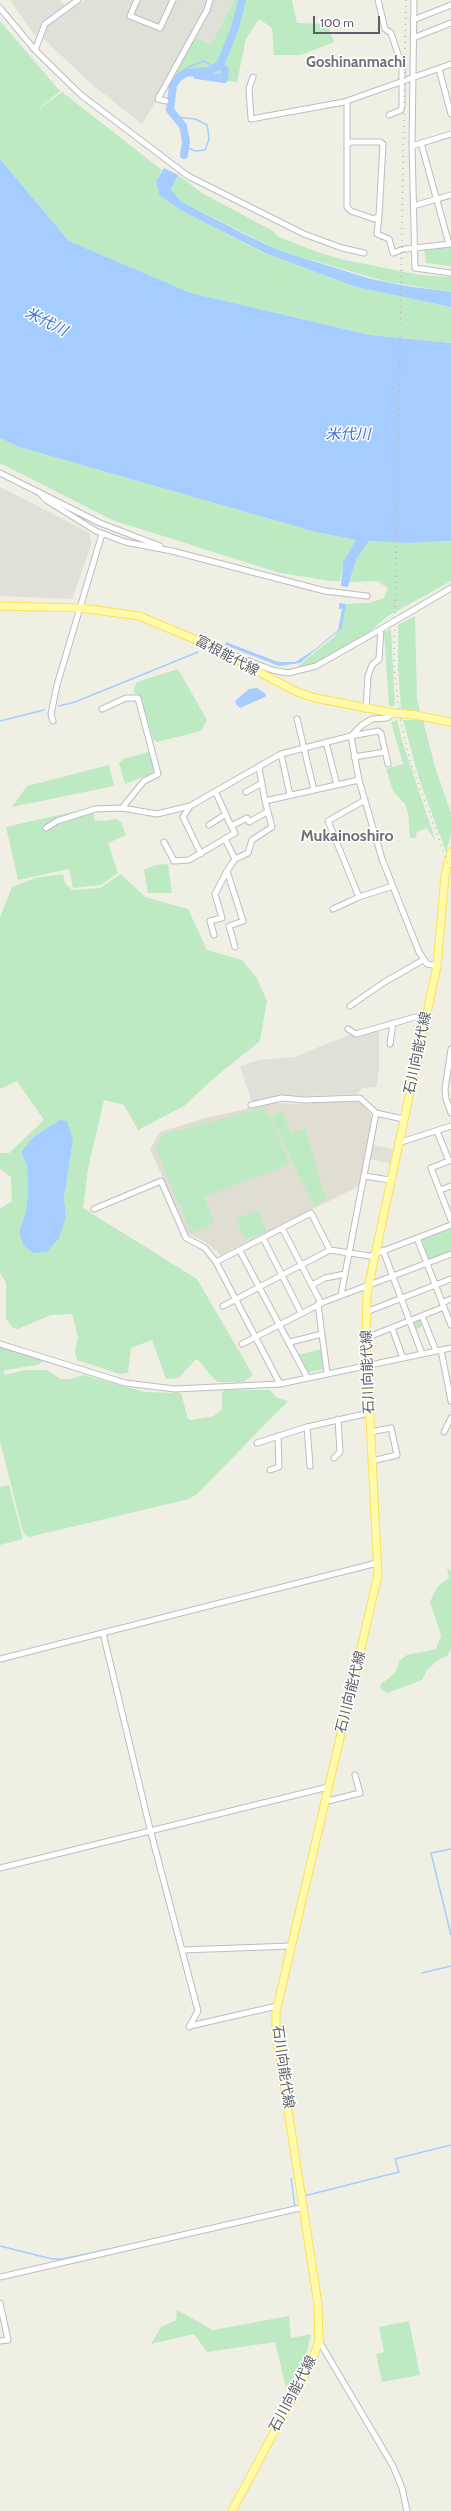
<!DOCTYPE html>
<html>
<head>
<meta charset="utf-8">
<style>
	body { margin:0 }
	#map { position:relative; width:451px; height:2511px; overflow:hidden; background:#f0efe4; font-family:Cabin,sans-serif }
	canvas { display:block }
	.scale { position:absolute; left:313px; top:16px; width:67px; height:18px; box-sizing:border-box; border:2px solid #5c5f66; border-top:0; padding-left:5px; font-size:12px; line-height:14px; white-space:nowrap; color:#5c5f66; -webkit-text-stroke:3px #fff; paint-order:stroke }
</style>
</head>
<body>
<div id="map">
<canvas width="451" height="2511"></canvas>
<div class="scale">100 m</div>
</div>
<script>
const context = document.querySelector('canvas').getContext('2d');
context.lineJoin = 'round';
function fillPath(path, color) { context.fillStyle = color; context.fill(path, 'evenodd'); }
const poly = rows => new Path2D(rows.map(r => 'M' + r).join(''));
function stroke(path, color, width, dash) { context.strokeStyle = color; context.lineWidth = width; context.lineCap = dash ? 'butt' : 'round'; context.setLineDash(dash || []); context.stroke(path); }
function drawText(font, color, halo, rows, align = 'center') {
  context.font = font + ' Cabin,"Noto Sans JP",sans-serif'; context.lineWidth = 3; context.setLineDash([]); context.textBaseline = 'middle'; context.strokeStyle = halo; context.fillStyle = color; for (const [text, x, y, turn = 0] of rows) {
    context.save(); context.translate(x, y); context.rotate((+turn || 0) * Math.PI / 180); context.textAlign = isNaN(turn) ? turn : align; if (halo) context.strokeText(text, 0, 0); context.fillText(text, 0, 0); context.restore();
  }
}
fillPath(poly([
	[10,0,60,0,65,6,42,24,35,36],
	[85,0,234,0,211,45,194,37,142,124,90,83,42,37,46,26],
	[0,487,90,533,91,546,72,599,0,596],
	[379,1028,379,1070,376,1087,363,1088,356,1094,282,1097,252,1103,240,1066,259,1060,294,1057,349,1035],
	[373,1145,393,1149,390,1163,370,1159]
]), '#e0e0d8');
fillPath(poly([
	[357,1099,362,1101,373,1119,359,1186,221,1255,205,1242,188,1234,150,1149,160,1132,209,1117,274,1103,300,1104]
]), '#e0ded3');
fillPath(poly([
	[234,0,292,0,297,23,327,24,334,42,301,55,274,55,272,28,259,19,246,39,237,82,173,74,194,37,211,45],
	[0,21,60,91,35,112,62,92,162,170,156,181,159,195,182,211,264,253,356,287,451,307,451,343,370,335,191,293,69,241,0,159],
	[178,175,202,193,273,231,279,237,320,253,345,260,420,275,451,277,451,292,387,282,278,250,182,202,171,191],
	[451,246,451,266,426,263,424,250],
	[0,438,19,447,316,532,357,540,343,562,340,581,331,581,280,573,112,520,0,463],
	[369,541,407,543,451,541,451,581,388,616,362,638,316,664,297,667,335,636,341,626,346,604,369,603,384,598,388,588,377,581,350,582,356,560],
	[415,616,417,699,420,711,401,709,398,669,398,625],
	[391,629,395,706,389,706,384,632],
	[178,669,207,720,201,731,157,742,153,739,141,699,133,691,137,682],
	[397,720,404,747,436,842,427,828,417,832,415,838,410,838,408,813,405,804,393,791,386,769,403,764,391,722],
	[403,720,423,720,435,767,451,813,451,834,446,852,419,779],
	[149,752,154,770,151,774,125,784,119,763,123,759],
	[109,765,114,786,12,807,27,786],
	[94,807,94,820,103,821,116,819,121,822,126,835,108,843,118,873,101,885,73,888,69,869,18,880,6,827],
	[168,864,172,893,148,893,144,870,156,865],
	[63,874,65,883,72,890,100,888,121,874,145,897,188,909,207,950,242,960,257,978,267,1001,260,1041,213,1079,184,1106,138,1130,124,1105,104,1100,88,1169,83,1208,197,1279,253,1375,243,1382,217,1382,198,1360,195,1360,179,1378,166,1379,152,1340,131,1348,128,1373,120,1374,77,1360,75,1352,78,1337,72,1314,51,1315,18,1329,13,1328,6,1319,6,1283,0,1273,0,1209,12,1201,11,1177,0,1169,0,1153,9,1153,44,1120,17,1081,0,1089,0,917,12,887,35,878],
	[59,1120,73,1140,64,1198,66,1217,19,1232,25,1215,28,1194,27,1166,21,1152,33,1137],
	[262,1108,269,1115,290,1164,204,1197,215,1223,191,1233,180,1208,196,1200,179,1206,155,1146,164,1134],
	[282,1111,291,1133,305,1128,326,1199,314,1207,271,1117],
	[258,1210,267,1231,245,1240,236,1219],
	[451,1227,451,1252,429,1260,421,1238],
	[420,1319,424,1326,414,1330,412,1324],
	[0,1347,41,1359,42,1362,37,1365,5,1370,3,1372,5,1375,25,1370,46,1370,61,1379,70,1379,84,1375,145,1392,181,1393,188,1419,191,1420,214,1416,222,1409,222,1393,224,1390,270,1390,277,1398,288,1401,197,1494,189,1499,29,1537,25,1535,22,1529,0,1441],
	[321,1349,324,1369,305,1373,298,1355],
	[9,1485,23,1539,0,1545,0,1487],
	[447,1569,450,1569,451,1573,451,1649,447,1656,438,1660,427,1670,422,1680,387,1693,380,1689,381,1684,395,1673,400,1660,407,1655,436,1649,441,1635,430,1602,437,1587,449,1578],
	[177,2310,213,2330,289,2316,291,2338,311,2334,307,2352,297,2373,286,2388,275,2342,207,2352,194,2334,151,2344,161,2327,176,2320],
	[409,2321,420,2375,382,2382,376,2354,384,2352,379,2327]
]), '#beeac3');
fillPath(poly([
	[0,159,69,241,191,293,370,335,451,343,451,541,407,543,369,541,356,560,348,587,341,586,343,562,356,540,316,532,19,447,0,438],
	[164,168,178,175,171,190,182,202,244,234,278,250,371,279,406,286,451,292,451,307,356,287,267,254,182,211,159,195,156,181],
	[339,603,346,604,342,628,300,663,279,666,225,645,226,642,278,662,295,662,314,650,338,630,342,609,339,609],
	[257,688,266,694,265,697,240,708,236,704,235,701,249,689],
	[59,1120,67,1121,73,1140,64,1198,66,1217,59,1238,47,1252,33,1253,24,1246,19,1232,25,1215,28,1194,27,1166,21,1152,33,1137]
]), '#a5cdff');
stroke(poly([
	[185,73,186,68,204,61,215,68],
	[177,117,195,119,207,125,208,130,209,139,205,150,195,151,186,147],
	[59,706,75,702,198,652],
	[0,721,44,710],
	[451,1849,431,1853,451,1935],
	[422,1973,451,1966],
	[291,2178,295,2207],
	[304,2196,399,2172,395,2159,451,2145],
	[0,2246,52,2259,63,2259,133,2244]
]), '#a5cdff', 1.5);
stroke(poly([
	[197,75,224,79,225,70,220,65],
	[184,155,186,141,183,126,170,110,173,85,178,78,185,73,209,71,220,65,235,28,242,0]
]), '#a5cdff', 8);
const minor = poly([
	[137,0,130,16,160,28,173,0],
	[378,0,385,29,391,33,402,66,402,106,401,110,389,115],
	[414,0,412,146,415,268,451,273],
	[0,8,35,50,81,95,188,176,304,234,342,248,364,253],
	[413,20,451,5],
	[413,38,451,23],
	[35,50,45,24,78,0],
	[439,69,451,114],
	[253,77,249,88,251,119,344,102,451,64],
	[166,101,158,99,207,10,210,0],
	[347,101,347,207,351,211,374,219,379,216,383,144,380,142,350,142,347,145],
	[421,143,449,244],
	[412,146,451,134],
	[413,206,451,195],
	[379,216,377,234,389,239,393,253,401,250],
	[405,249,451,244],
	[0,473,100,523,160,546],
	[39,492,46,500,96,531,125,542,172,551,325,591,367,596],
	[405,615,451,588],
	[223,651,272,670,288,673,316,666,381,629],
	[102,709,126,698,138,698,158,774,144,781,122,808],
	[366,709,368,676,372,665,379,659,381,629],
	[297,719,314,790],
	[53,721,51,714,57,685,102,534],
	[351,736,359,780,382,859,419,952,427,964,437,966],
	[351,736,362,725,372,719,387,718,393,713],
	[326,742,337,785],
	[281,754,290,795],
	[354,757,385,752],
	[259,768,265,801],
	[246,792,262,783],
	[216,793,231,826,247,818,249,822,267,812],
	[190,806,183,817,201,854],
	[209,825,226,814],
	[46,828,57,821,95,809,122,808,157,814,190,806,281,754,351,736,378,731,381,733,388,764],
	[225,839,235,859],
	[164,842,174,861,189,860,235,833,231,826],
	[227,871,243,921,229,926,235,947],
	[359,897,328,821,365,800],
	[333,909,359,897,393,886],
	[214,935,210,921,222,918,215,894,227,871,235,859,248,853,252,840,272,827,265,801,359,780],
	[350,1006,383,983,423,960],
	[348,1029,356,1034,426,1014],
	[390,1044,393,1023],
	[451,1049,445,1089,446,1099,451,1113],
	[251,1105,282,1098,304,1100,360,1098,376,1113],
	[437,1131,449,1161],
	[398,1143,451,1126],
	[451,1160,431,1168,451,1220],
	[364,1176,390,1180],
	[440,1190,451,1186],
	[94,1209,161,1181,186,1238,205,1248,216,1262,280,1384],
	[282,1228,321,1303],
	[263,1238,301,1313],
	[417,1238,451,1325],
	[383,1250,422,1354],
	[240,1251,307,1377],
	[216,1262,311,1213,330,1250],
	[312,1285,325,1278,345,1274],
	[341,1295,376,1113,403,1119],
	[442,1303,451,1299],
	[318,1304,327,1373],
	[223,1306,330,1250,370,1256,451,1225],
	[366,1312,451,1279],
	[422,1316,436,1351],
	[392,1328,403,1358],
	[366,1338,444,1307],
	[290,1342,322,1334],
	[0,1344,125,1383,175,1389,280,1384,451,1348],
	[242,1344,324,1302,451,1254],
	[441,1350,451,1401],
	[307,1427,310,1466],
	[370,1432,391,1428,397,1455,372,1461],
	[444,1432,451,1418],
	[257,1443,307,1427,369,1413],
	[334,1458,340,1452,338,1419],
	[270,1470,279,1467,278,1436],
	[103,1633,150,1829,198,2011,189,2027],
	[0,1659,377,1563],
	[324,1802,360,1793,355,1775],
	[0,1868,328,1787],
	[183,1950,291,1946],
	[190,2026,277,2006],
	[0,2277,304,2207],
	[0,2303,8,2340,0,2341],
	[319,2341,393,2466,402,2488,407,2511]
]);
const major = poly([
	[0,606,81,608,139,616,204,643,297,692,315,698,393,713],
	[415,715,451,722],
	[232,2511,311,2363,319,2341,318,2304,276,2032,276,2012,378,1575,366,1340,367,1293,437,966,445,876,451,852]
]);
stroke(minor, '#bcbdc4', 7);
stroke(major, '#fee14f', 9);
stroke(minor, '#fff', 5);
stroke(major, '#fffbaa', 7);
stroke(poly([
	[406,0,394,668,400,718,410,761,451,871]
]), '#b7b8b9', 1.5, [1, 5]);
const minorBridge = poly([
	[381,629,405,615]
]);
const majorBridge = poly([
	[393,713,415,715]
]);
stroke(minorBridge, '#bcbdc4', 7, []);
stroke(majorBridge, '#fee14f', 9, []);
stroke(minorBridge, '#fff', 5);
stroke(majorBridge, '#fffbaa', 7);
drawText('14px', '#5c5f66', '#fff', [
	["富根能代線",227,656,28],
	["石川向能代線",418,1053,-78],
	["石川向能代線",368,1372,-92],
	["石川向能代線",351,1692,-76],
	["石川向能代線",283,2067,82],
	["石川向能代線",293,2394,-62]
]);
drawText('bold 15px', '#6d7178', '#fff', [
	["Goshinanmachi",356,63]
]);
drawText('italic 15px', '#3c72ce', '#fff', [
	["米代川",46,322,27],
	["米代川",348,435]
]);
drawText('bold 16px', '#6d7178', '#fff', [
	["Mukainoshiro",347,836]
]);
</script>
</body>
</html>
